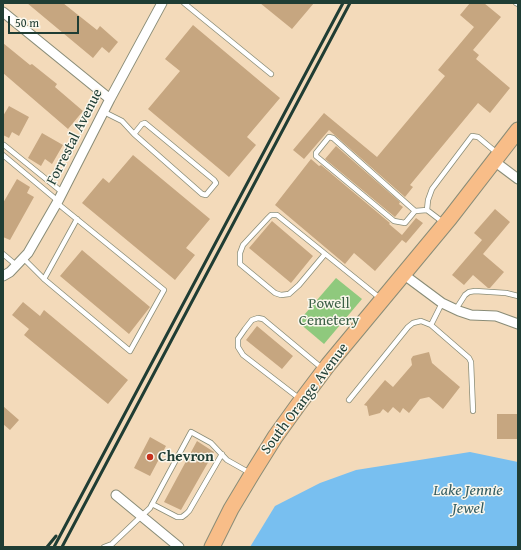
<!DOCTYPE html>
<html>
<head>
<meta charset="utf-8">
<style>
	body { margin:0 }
	#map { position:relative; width:521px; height:550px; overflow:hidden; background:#f3daba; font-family:"Gentium Book Plus",serif }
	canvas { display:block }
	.frame { position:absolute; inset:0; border:4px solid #1f3d34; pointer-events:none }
	.scale { position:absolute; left:8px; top:16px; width:71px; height:18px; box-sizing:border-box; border:2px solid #1f3d34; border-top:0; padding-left:5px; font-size:12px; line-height:14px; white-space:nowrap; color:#1f3d34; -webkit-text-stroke:3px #fbf7ec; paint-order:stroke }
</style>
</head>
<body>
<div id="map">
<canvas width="521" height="550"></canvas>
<div class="frame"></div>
<div class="scale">50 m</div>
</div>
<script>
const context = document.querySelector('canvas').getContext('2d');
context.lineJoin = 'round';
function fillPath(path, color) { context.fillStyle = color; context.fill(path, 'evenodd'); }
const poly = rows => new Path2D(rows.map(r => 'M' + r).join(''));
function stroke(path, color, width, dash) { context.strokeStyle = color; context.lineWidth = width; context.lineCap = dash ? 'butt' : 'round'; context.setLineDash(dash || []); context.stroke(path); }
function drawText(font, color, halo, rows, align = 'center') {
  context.font = font + ' "Gentium Book Plus",serif'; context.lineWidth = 3; context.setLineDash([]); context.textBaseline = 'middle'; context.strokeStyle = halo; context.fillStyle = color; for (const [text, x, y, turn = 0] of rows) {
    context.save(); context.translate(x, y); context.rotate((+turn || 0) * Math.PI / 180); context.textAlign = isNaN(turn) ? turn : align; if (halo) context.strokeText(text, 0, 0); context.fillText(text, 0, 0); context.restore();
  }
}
fillPath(poly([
	[336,278,362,299,324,344,298,322]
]), '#8fc97d');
fillPath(poly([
	[470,452,518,462,518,547,250,547,275,506,320,483,356,470]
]), '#78bff0');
fillPath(poly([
	[27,3,63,3,97,30,100,26,118,42,109,53,102,47,93,58],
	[260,3,314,3,292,29],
	[470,3,484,3,501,17,473,50,479,55,476,59,510,88,490,113,478,103,410,185,413,187,405,197,329,130,304,159,293,150,324,113,377,157,445,76,438,70,474,27,460,15],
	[193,25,280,98,247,137,256,145,229,177,148,109,180,71,165,59],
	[3,43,30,65,32,64,57,84,55,87,83,111,68,129,3,73],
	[9,106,29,117,19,136,12,132,9,138,3,135,3,116],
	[42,133,63,145,52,164,45,159,41,166,28,158],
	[336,146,400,202,399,204,403,207,395,217,325,159],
	[133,155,210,219,186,248,195,255,175,280,82,203,103,178,109,183],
	[311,159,319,166,321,165,390,223,389,224,402,235,416,218,423,223,406,243,402,240,375,271,354,253,345,264,275,205],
	[17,179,30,187,27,193,34,197,10,240,3,237,3,203],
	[495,209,510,222,483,254,504,272,490,288,488,288,473,275,464,285,452,275,482,240,474,233],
	[272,221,313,256,291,283,249,248],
	[82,250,150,307,129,334,60,276],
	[23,302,40,316,44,310,128,380,108,404,24,335,29,329,12,315],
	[257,326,293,356,282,369,246,340],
	[429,352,432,363,460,387,443,409,429,397,420,399,409,413,403,408,400,413,393,407,388,413,383,409,380,413,369,416,367,406,364,405,385,380,393,387,412,365,411,359,413,356],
	[3,406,19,420,10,430,3,424],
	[497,414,518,414,518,439,497,439],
	[150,437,166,446,150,476,134,468],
	[197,441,214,452,181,510,164,502]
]), '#c6a680');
const lane = poly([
	[184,3,271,74],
	[516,3,518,4],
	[104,112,122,121,134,134,202,194,206,195,216,183,214,180,145,123,142,124,134,134],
	[4,145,62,192],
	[3,155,58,201],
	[427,210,428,200,432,189,472,136,478,137,497,153],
	[415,211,405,223,394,221,316,156,316,153,329,137,333,138,415,211,427,210,444,223],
	[3,254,16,265],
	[325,254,299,285,289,294,281,295,275,293,240,264,240,253,243,245,268,218,271,215,277,215,370,290,381,299],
	[23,258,44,279,130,351,164,290,57,203],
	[44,279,77,219],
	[456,309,465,295,469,292,475,291,506,293,518,296],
	[431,325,442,303],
	[300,399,243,355,238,347,238,339,245,329,252,320,258,318,263,319,323,369],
	[349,400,408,327,413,323,421,321,431,325,469,358,471,362,473,411],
	[152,504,177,517,182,517,186,514,189,511,222,454],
	[104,547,112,544,150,508,191,432,211,443,227,460,250,473]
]);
const street = poly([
	[3,12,110,99],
	[494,161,518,179],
	[403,274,442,303,459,311,471,315,496,316,518,324],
	[3,276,10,272,28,253,58,201,110,99,162,3],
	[116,495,179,547]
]);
const primary = poly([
	[212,547,231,509,252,474,275,437,298,405,328,365,450,218,518,130]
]);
stroke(lane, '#898c77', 6);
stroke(street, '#898c77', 11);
stroke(primary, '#898c77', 17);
stroke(lane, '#fff', 4.5);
stroke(street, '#fff', 9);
stroke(primary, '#f8bd88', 15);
stroke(poly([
	[47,547,56,536],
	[54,547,343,3],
	[62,547,350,3]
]), '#1f3d34', 3);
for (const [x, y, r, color] of [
	[150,457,4,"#c8321e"]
]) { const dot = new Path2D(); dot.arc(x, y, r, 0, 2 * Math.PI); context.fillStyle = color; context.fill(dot); stroke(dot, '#fbf7ec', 1.5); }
drawText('15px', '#1f3d34', '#fbf7ec', [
	["Forrestal Avenue",75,137,-63],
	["South Orange Avenue",305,399,-53]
]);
drawText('15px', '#3b6046', '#fbf7ec', [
	["Powell",329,304],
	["Cemetery",329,321]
]);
drawText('bold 15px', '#1f3d34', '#fbf7ec', [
	["Chevron",158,457]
], 'left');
drawText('italic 16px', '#355e63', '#fbf7ec', [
	["Lake Jennie",468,491],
	["Jewel",468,509]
]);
</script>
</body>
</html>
